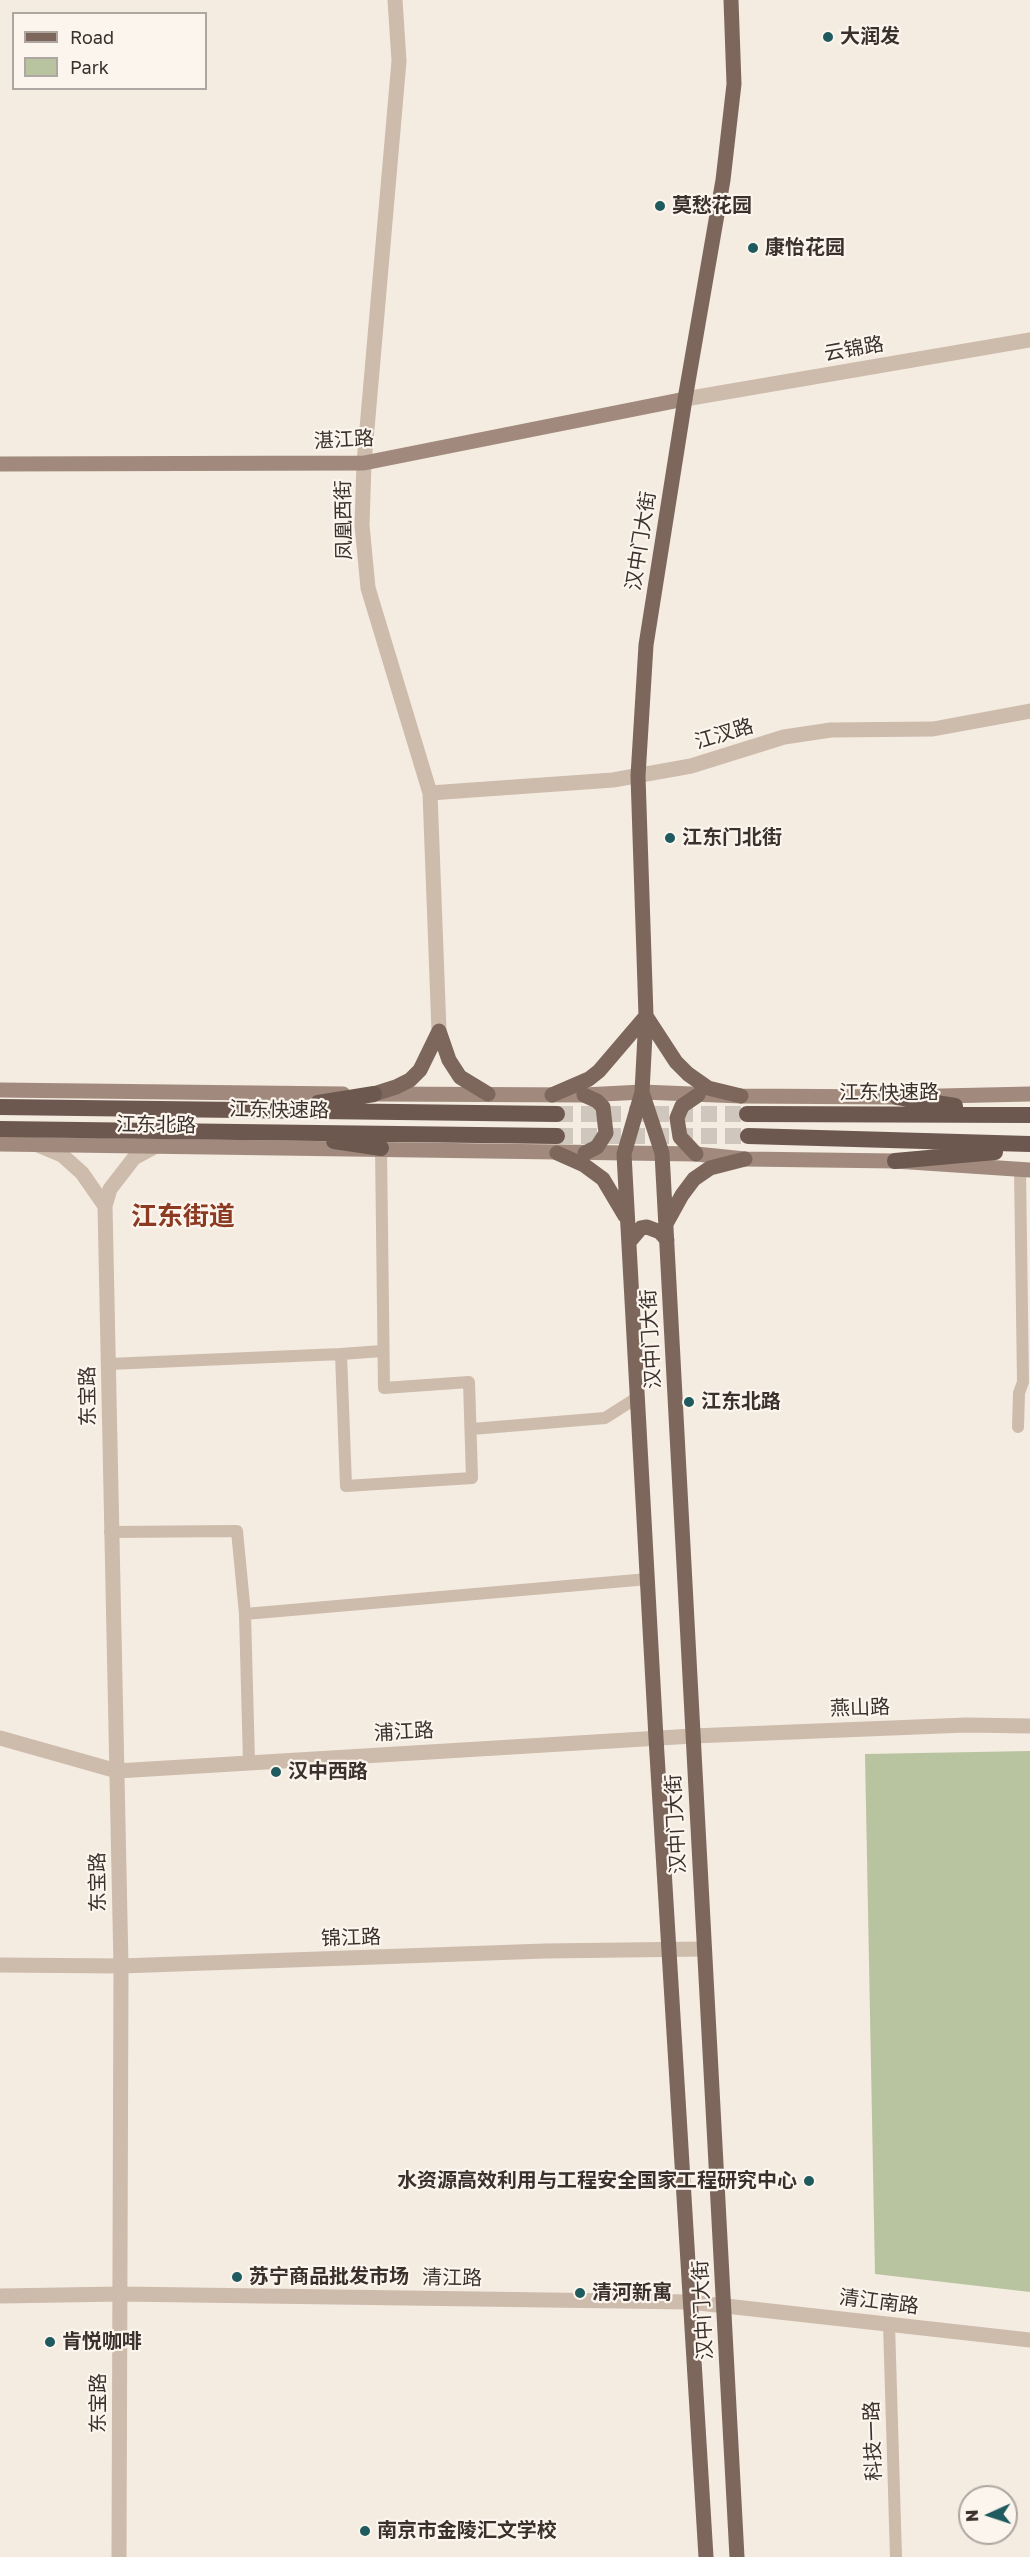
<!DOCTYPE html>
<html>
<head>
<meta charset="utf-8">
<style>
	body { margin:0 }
	#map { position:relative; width:1030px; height:2557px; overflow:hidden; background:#f4ebe1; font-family:"Golos Text",sans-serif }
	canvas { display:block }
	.legend { position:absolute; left:12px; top:12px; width:195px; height:78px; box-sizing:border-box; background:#fbf5ee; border:2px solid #aea6a0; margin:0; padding:8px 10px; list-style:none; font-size:18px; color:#3b302b }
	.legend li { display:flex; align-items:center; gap:12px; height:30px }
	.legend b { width:30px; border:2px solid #aea6a0 }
	.north { position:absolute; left:958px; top:2485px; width:60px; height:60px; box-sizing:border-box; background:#fbf5ee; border:2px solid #aea6a0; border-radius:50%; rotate:267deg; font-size:16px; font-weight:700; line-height:24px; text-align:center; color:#3b302b }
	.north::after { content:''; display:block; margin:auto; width:21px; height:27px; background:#1f5a5e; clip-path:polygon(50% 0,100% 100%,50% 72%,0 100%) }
</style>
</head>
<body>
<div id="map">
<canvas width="1030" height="2557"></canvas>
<ul class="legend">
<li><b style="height:8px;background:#7d675c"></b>Road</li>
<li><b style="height:16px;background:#b8c4a0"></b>Park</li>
</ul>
<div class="north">N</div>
</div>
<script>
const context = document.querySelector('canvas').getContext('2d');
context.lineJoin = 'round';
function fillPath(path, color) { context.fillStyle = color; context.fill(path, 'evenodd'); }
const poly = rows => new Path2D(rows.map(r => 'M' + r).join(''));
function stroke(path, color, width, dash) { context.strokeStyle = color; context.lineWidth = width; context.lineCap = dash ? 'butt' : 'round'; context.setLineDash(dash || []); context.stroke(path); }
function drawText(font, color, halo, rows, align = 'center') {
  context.font = font + ' "Golos Text","Noto Sans SC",sans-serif'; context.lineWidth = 4.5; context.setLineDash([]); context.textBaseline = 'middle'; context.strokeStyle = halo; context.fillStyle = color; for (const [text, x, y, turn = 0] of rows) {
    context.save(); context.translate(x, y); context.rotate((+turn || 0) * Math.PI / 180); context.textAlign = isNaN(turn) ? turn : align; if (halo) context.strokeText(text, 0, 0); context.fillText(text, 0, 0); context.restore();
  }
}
fillPath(poly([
	[1030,1751,1030,2292,875,2274,865,1754]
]), '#b8c4a0');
stroke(poly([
	[557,1114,747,1114],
	[557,1136,748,1136]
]), '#cfc6bd', 16, [16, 8]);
stroke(poly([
	[341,1354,382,1351],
	[109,1364,341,1354,346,1486,472,1478,469,1382,384,1388,381,1148],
	[1018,1427,1019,1393,1023,1382,1020,1170],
	[472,1429,605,1418,638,1397],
	[110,1532,237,1531,245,1614],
	[249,1762,245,1614,648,1579],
	[889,2324,896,2557]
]), '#cdbbac', 12);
stroke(poly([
	[395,0,399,61,364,463,362,525,368,588,430,793,439,1031],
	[685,399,1030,340],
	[430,793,613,780,691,766,784,737,831,730,933,729,1030,711],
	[38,1145,62,1155,82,1173,105,1206],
	[0,1738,117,1771,693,1736,966,1725,1030,1726],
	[0,1965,121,1966,545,1951,704,1949],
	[0,2296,121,2294,690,2302,1030,2340],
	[119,2557,121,1966,105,1206,110,1189,134,1158,156,1146]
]), '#cdbbac', 15);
stroke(poly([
	[0,464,364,463,685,399],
	[0,1090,343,1094],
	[379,1094,584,1095,642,1092,741,1096,897,1097,1030,1094],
	[0,1144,696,1154,745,1159,895,1161,1030,1170]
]), '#a18a7d', 15);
stroke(poly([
	[439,1031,449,1060,460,1077,488,1094],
	[642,1092,662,1153,737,2557],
	[374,1094,396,1087,410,1080,420,1070,439,1031],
	[552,1095,589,1079,599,1071,646,1016,676,1062,688,1074,708,1088,741,1096],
	[584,1095,597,1101,603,1107,606,1133,597,1147,585,1153],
	[557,1153,584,1165,603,1179,625,1216],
	[696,1154,680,1137,677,1118,682,1106,698,1095],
	[666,1224,682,1195,694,1179,710,1168,745,1159],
	[630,1241,641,1228,647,1227,660,1232,667,1240],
	[706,2557,656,1738,624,1154,642,1092,646,1016,638,776,646,645,685,399,723,180,734,84,731,0]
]), '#7d675c', 15);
stroke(poly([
	[897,1097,955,1106],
	[318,1103,374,1094],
	[0,1107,557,1114],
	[747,1114,1030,1115],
	[0,1129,557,1136],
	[748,1136,1030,1144],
	[334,1141,381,1148],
	[895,1161,995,1152]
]), '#6c584f', 16);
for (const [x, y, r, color] of [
	[828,37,6,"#1f5a5e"],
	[660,206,6,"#1f5a5e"],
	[753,248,6,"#1f5a5e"],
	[670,838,6,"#1f5a5e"],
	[689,1402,6,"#1f5a5e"],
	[276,1772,6,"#1f5a5e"],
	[809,2181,6,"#1f5a5e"],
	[237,2277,6,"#1f5a5e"],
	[580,2293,6,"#1f5a5e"],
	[50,2342,6,"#1f5a5e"],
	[365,2531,6,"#1f5a5e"]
]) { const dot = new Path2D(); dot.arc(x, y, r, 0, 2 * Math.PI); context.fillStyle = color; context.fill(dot); stroke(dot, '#fbf5ee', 2); }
drawText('bold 20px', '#3b302b', '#fbf5ee', [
	["大润发",840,37],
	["莫愁花园",672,206],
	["康怡花园",765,248],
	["江东门北街",682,838],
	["江东北路",701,1402],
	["汉中西路",288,1772],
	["水资源高效利用与工程安全国家工程研究中心",797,2181,"right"],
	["苏宁商品批发市场",249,2277],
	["清河新寓",592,2293],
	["肯悦咖啡",62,2342],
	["南京市金陵汇文学校",377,2531]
], 'left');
drawText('20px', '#3b302b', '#fbf5ee', [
	["云锦路",854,349,-10],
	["湛江路",344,440,-3],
	["凤凰西街",344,520,-91],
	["汉中门大街",641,541,-81],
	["江汊路",724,734,-17],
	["江东快速路",889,1093],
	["江东快速路",279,1110,1],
	["江东北路",156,1125,1],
	["汉中门大街",651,1339,-93],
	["东宝路",88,1396,-91],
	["燕山路",860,1708,-2],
	["浦江路",404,1732,-3],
	["汉中门大街",676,1824,-93],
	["东宝路",98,1882,-91],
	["锦江路",351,1938,-2],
	["清江路",452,2278,1],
	["清江南路",879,2302,7],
	["汉中门大街",703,2310,-93],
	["东宝路",99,2403,-90],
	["科技一路",873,2441,-92]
]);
drawText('bold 26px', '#8c3b22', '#fbf5ee', [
	["江东街道",183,1217]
]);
</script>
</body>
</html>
